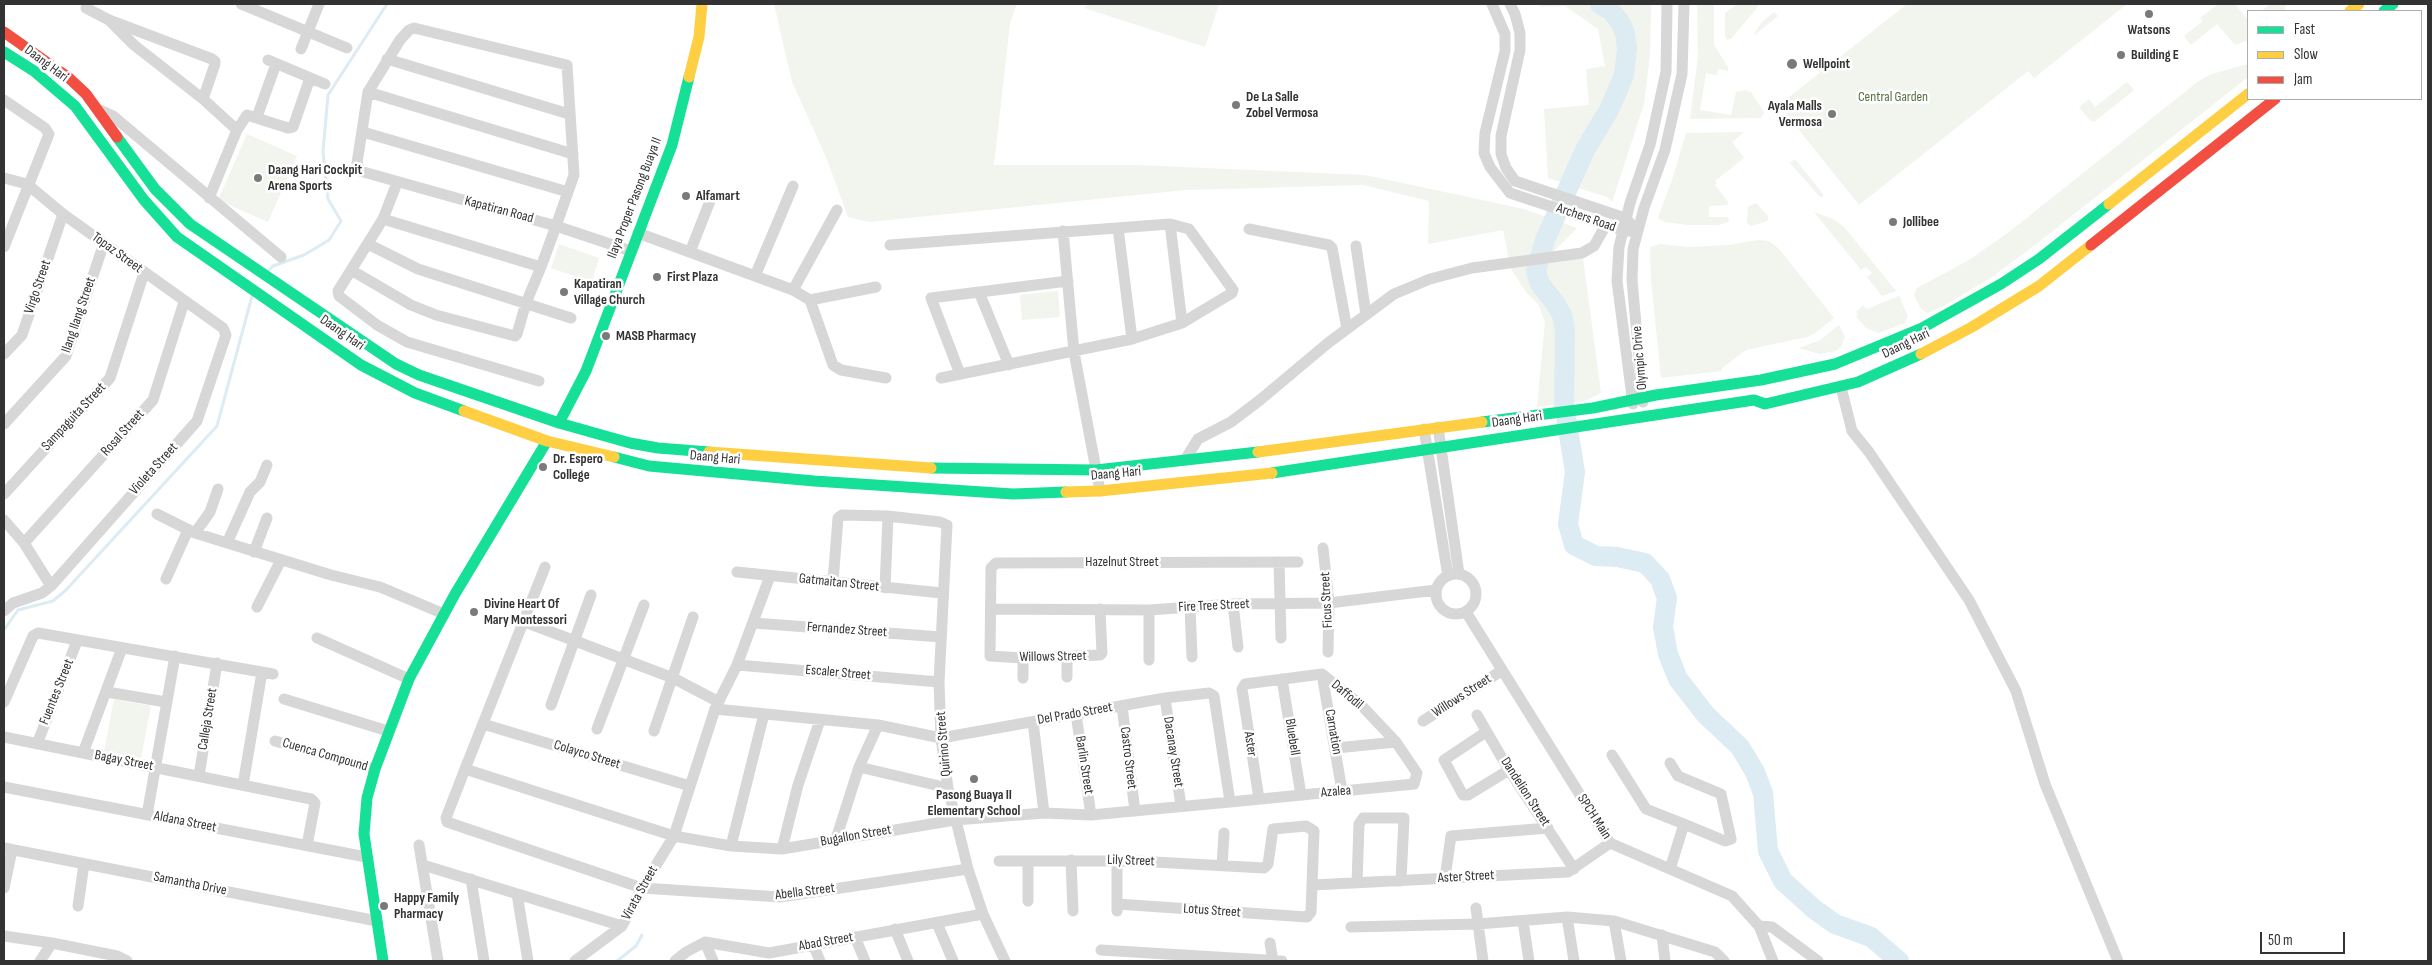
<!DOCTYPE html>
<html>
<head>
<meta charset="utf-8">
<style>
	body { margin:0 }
	#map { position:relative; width:2432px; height:965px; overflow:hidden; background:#fff; font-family:"Sofia Sans Condensed",sans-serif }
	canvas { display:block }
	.frame { position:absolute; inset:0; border:5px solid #333; pointer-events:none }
	.legend { position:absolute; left:2247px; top:10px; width:175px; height:90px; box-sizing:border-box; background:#fff; border:1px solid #adadad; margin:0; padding:6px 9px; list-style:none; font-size:15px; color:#333 }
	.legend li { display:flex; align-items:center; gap:10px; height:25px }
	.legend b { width:25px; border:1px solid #adadad }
	.scale { position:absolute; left:2260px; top:932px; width:85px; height:22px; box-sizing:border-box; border:2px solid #333; border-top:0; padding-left:6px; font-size:15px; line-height:18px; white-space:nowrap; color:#333; -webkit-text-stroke:4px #fff; paint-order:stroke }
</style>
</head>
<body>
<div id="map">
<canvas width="2432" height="965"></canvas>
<div class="frame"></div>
<ul class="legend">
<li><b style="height:6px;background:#16e098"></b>Fast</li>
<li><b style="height:6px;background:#ffcf43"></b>Slow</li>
<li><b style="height:6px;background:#f24e42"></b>Jam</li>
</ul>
<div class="scale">50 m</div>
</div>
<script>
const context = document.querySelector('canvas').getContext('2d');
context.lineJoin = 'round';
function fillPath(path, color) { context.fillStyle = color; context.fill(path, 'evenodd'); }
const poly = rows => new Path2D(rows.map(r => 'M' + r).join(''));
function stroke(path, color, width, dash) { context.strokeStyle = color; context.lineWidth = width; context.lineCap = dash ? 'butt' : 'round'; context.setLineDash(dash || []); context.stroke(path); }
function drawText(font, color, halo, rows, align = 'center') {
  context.font = font + ' "Sofia Sans Condensed",sans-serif'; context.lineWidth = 5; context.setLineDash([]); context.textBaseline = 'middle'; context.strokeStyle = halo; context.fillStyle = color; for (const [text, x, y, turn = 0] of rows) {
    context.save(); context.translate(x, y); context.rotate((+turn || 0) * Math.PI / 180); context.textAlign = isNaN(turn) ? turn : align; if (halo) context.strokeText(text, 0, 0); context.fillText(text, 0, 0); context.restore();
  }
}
fillPath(poly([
	[774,4,1017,4,1010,23,994,165,1137,165,1365,175,1524,209,1577,228,1553,252,1583,258,1601,393,1585,401,1537,407,1545,322,1538,304,1526,292,1511,269,1503,230,1428,244,1429,201,1363,185,1186,190,869,222,848,217,826,157,792,82],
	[1088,4,1219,4,1205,47,1084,8],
	[1539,4,1651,4,1650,55,1644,104,1612,202,1607,197,1548,178,1544,109,1589,105,1586,69,1605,66,1598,29,1565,6,1540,7],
	[1697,4,1714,4,1714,45,1728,67,1728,71,1718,69,1717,75,1706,73,1700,110,1731,115,1736,92,1745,90,1751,92,1762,109,1764,113,1761,118,1690,119,1698,56],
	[1737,4,1760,4,1731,39,1727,40,1725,37,1725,13],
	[1907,4,2127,4,2034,78,2028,71,1859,205,1779,105],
	[2218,4,2235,4,2248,20,2248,40,2235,45,2217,24,2191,45,2184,36,2203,21,2200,18],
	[2270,4,2287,4,2284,11,2261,11],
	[1774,12,1778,16,1753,36,1761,23],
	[2248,64,2248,77,2243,81,2035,245,1989,279,1942,307,1927,313,1921,309,1914,295,1917,288,1969,260,2009,232,2200,80,2212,74],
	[2127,82,2134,90,2094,122,2090,120,2079,107,2089,99,2095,107],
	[1744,132,1732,142,1744,158,1715,181,1717,183,1715,185,1728,202,1728,205,1709,206,1709,217,1728,217,1729,222,1719,225,1688,225,1665,222,1659,219,1658,217,1672,180,1686,133],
	[247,134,297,156,268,222,218,200],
	[1795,159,1823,194,1823,197,1820,197,1790,163],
	[1756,203,1768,216,1768,220,1765,222,1750,226,1747,222,1748,207],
	[1814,212,1833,219,1844,227,1896,291,1882,296,1867,277,1872,273,1866,267,1861,270],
	[1758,240,1769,241,1779,249,1834,318,1815,333,1807,337,1746,350,1722,368,1722,371,1661,378,1651,280,1650,247,1660,244,1688,247,1728,245],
	[559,244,599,258,592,282,551,268],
	[1058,291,1060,317,1022,320,1020,295],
	[1899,296,1908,316,1905,323,1879,333,1866,328,1856,316,1858,314,1856,312,1863,305,1867,309],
	[1839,325,1845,337,1842,345,1837,351,1819,354,1799,348,1820,340],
	[114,699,151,706,141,758,104,751]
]), '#f1f5ed');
stroke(poly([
	[269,270,273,266,304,255,329,240,341,221,328,199,323,152,328,95,387,4],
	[4,630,18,610,53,601,66,590,217,426,252,296],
	[617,961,636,946,642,935]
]), '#ddebf3', 3);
stroke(poly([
	[1600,4,1611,11,1620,22,1625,33,1627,48,1624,75,1609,110,1585,150,1545,240,1536,271,1540,284,1555,303,1562,315,1565,329,1564,405,1575,472,1568,524,1574,545,1596,556,1617,557,1645,563,1660,579,1667,598,1663,627,1668,654,1678,679,1706,715,1740,747,1755,772,1763,793,1768,851,1783,881,1814,909,1835,924,1871,937,1899,961]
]), '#ddebf3', 20);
stroke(poly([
	[241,4,347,48],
	[1492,4,1505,34,1505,51,1485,133,1484,153,1490,167,1510,193,1622,230,1629,231],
	[1510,4,1515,14,1520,33,1520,50,1501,136,1501,154,1506,168,1515,181,1625,218,1630,223],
	[86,8,109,20,212,59,215,61,215,64,203,99],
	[109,20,134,45,203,99,237,130,209,198],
	[301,49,319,4],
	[387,59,569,114],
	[268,60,325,84],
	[368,92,573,154],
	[4,100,45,128,49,134,4,247],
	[100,110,113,116,281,257],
	[257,117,276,64],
	[237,130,247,115,288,128,293,127,310,78],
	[363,132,568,192],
	[4,178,27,184,63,214,223,328,226,335,197,421,51,586,42,593,13,603,4,611],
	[397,183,383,219,338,291,339,296,377,325,407,342,539,381],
	[383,219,541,267],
	[1170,224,1182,323],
	[1118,228,1132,339],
	[1249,229,1329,245,1332,248,1347,329],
	[1063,231,1074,352,1100,491],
	[638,233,793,290,810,300,833,365,841,370,886,378],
	[368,244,418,269,571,318],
	[890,245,1170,224,1189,229,1233,290,1232,293,1182,323,1132,339,941,378],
	[1356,246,1366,315],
	[690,252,712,196],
	[351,270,411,305,436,315,515,336,517,334,526,303,541,267,556,226,574,175,567,65,414,28,409,30,400,40,368,92,357,163,360,171,556,226,631,251],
	[755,276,793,186],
	[793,290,837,210],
	[979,292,1009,365],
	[810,300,876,287],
	[4,354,22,335,63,214],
	[960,374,931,298,1068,281],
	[1841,387,1852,431,1869,452,1969,600,2016,691,2045,784,2118,961],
	[1643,402,1632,280,1633,249,1644,208,1665,150,1682,74,1684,4],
	[1633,404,1617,281,1619,247,1630,203,1650,145,1666,72,1667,4],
	[4,424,66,356,104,243],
	[1438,427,1459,574],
	[1424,429,1448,576],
	[1185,460,1198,439,1231,422,1260,400,1328,343,1394,294,1430,279,1472,268,1582,253,1594,246,1606,225],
	[4,494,110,378,144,273],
	[157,514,195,533,331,575,380,587,444,614],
	[4,520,24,543,51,586],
	[195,533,210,512,218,489],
	[24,543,153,400,184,302],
	[227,543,250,492,260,482,267,465],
	[1323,548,1329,603,1328,652],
	[254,552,267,518],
	[1279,562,1281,638],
	[545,567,465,769,446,818,447,822,642,888,780,897,968,869],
	[737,572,942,593],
	'1436 594a20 20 0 1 1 40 0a20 20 0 1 1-40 0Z',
	[166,579,188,530],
	[833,582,838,518,842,515,888,516,940,522,947,525,939,682,941,738,948,788,968,869,983,914,1005,961],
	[885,588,888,516],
	[1233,604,1238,647],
	[1190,606,1192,657],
	[257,607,281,560],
	[991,609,1149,610,1233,604,1329,603,1436,590],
	[1100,609,1102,653,1100,655,1023,658,990,656,991,568,996,563,1298,562],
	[1466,612,1610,843,1732,896,1759,926,1773,961],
	[525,622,673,678,719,702],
	[754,623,941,637],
	[317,638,409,679],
	[1149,660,1149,610],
	[737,665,939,682],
	[1322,674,1342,791],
	[1067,677,1067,658],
	[1023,678,1023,658],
	[1282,679,1301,795],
	[107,692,166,702],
	[1165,698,1181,806],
	[284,699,388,731],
	[4,702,33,636,38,633,273,674],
	[551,705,591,595],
	[1122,706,1135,811],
	[715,709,878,725,941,738,1165,698,1209,693,1214,696,1230,802],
	[1076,714,1091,815],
	[1477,715,1509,770,1574,869],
	[1423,721,1501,671],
	[1033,722,1044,813],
	[483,724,690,786],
	[597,729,644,605],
	[654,731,693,617],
	[1486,732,1444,760,1463,795,1468,795,1509,770],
	[4,737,311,799,315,803,307,845],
	[275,741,375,769],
	[37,744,77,641],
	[1336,748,1396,742],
	[83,753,122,648],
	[1612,755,1646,809,1684,824,1670,869],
	[1670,763,1678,776,1721,794,1731,839,1725,841,1684,824],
	[859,767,948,788],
	[465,769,674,836,731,846,782,849,955,820,1044,813,1091,815,1230,802,1414,784,1417,773,1396,742,1361,705,1322,674,1245,684,1242,689,1259,799],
	[199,776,217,663],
	[243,785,262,672],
	[4,787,366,857],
	[147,815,175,656],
	[836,839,859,767,878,725],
	[419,845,438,961],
	[731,846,764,714],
	[4,848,377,921],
	[782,849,798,785,820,720],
	[1071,860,1073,911],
	[999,861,1136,861,1264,868,1268,864,1273,829,1306,826,1314,831,1311,912,1307,917,1117,904],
	[1028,861,1028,901],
	[1117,861,1117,911],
	[423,865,622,926],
	[1222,866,1224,833],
	[1445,878,1451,836,1548,828],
	[471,879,484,961],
	[1357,883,1359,824,1363,818,1404,818,1401,881],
	[1313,885,1568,872,1610,843],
	[4,888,12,850],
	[517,894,528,961],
	[78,906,84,864],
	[1476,908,1483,961],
	[1567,917,1574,961],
	[1523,921,1529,961],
	[1614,921,1621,961],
	[937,923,953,961],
	[1759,926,1772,927,1818,961],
	[1351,927,1478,924,1567,917,1614,921,1715,952,1724,961],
	[895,929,908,961],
	[1662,935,1665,961],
	[4,936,52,943,117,956,127,961],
	[855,937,865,961],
	[705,942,713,961],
	[1270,943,1273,961],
	[813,944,820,961],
	[1101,950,1282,961],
	[40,961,52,943],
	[575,961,622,926,642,888,674,836,715,709,737,665,770,576],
	[675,961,686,952,705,942,769,953,983,914]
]), '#d7d7d7', 11);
stroke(poly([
	[2384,11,2393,4],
	[4,52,34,71,75,106,144,200,177,237,361,365,415,393,464,411],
	[117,137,155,189,190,224,396,364,419,375,559,423,630,443,658,448,709,452],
	[1482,422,1593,408,1656,395,1761,380,1835,364,1922,328,2001,284,2039,259,2109,204],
	[559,423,586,371,672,145,689,77],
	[614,457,649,466,814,481,1013,494,1066,492],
	[931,468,1096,470,1258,452],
	[1272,473,1754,400,1765,404,1858,382,1921,354],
	[383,961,364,834,367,798,375,769,409,679,455,594,547,441]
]), '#16e098', 11);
stroke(poly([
	[2350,11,2359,4],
	[689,77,699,37,702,4],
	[2109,204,2248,94],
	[1921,354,1972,327,2039,286,2091,245],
	[464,411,547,441,614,457],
	[709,452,931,468],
	[1258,452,1482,422],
	[1066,492,1100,491,1272,473]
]), '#ffcf43', 11);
stroke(poly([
	[4,32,69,78,86,94,117,137],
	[2091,245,2275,99]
]), '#f24e42', 11);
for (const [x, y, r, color] of [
	[2149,14,5,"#7a7a7a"],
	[2121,55,5,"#7a7a7a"],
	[1792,64,6,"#7a7a7a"],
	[1236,105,5,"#7a7a7a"],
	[1832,114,5,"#7a7a7a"],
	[258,178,5,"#7a7a7a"],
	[686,196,5,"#7a7a7a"],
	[1893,222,5,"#7a7a7a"],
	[657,277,5,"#7a7a7a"],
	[564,292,5,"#7a7a7a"],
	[606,336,5,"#7a7a7a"],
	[543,467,5,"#7a7a7a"],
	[474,612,5,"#7a7a7a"],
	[974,779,5,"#7a7a7a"],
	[384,906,5,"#7a7a7a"]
]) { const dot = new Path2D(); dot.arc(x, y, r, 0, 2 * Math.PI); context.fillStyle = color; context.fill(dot); stroke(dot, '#fff', 2); }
drawText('bold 14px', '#333', '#fff', [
	["Watsons",2149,30,"center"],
	["Building E",2131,55],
	["Wellpoint",1803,64],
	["De La Salle",1246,97],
	["Zobel Vermosa",1246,113],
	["Ayala Malls",1822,106,"right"],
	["Vermosa",1822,122,"right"],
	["Daang Hari Cockpit",268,170],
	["Arena Sports",268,186],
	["Alfamart",696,196],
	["Jollibee",1903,222],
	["First Plaza",667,277],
	["Kapatiran",574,284],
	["Village Church",574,300],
	["MASB Pharmacy",616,336],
	["Dr. Espero",553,459],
	["College",553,475],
	["Divine Heart Of",484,604],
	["Mary Montessori",484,620],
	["Pasong Buaya II",974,795,"center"],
	["Elementary School",974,811,"center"],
	["Happy Family",394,898],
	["Pharmacy",394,914]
], 'left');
drawText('14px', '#333', '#fff', [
	["Daang Hari",46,64,37],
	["Ilaya Proper Pasong Buaya II",635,198,-69],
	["Kapatiran Road",499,210,15],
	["Archers Road",1586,218,19],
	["Topaz Street",117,253,36],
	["Virgo Street",38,287,-71],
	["Ilang Ilang Street",79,315,-71],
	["Daang Hari",342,333,35],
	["Daang Hari",1906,344,-26],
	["Olympic Drive",1640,358,-95],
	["Sampaguita Street",74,417,-47],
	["Daang Hari",1517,420,-8],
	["Rosal Street",123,433,-48],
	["Daang Hari",715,458,5],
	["Violeta Street",154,469,-48],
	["Daang Hari",1116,474,-5],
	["Hazelnut Street",1122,562],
	["Gatmaitan Street",839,583,6],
	["Ficus Street",1327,600,-93],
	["Fire Tree Street",1214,606,-3],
	["Fernandez Street",847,630,4],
	["Willows Street",1053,657,-1],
	["Escaler Street",838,673,5],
	["Fuentes Street",57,692,-68],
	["Daffodil",1347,695,40],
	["Willows Street",1462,696,-33],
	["Del Prado Street",1075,714,-10],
	["Calleja Street",208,719,-81],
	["Carnation",1333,732,80],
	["Bluebell",1292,737,81],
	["Quirino Street",944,744,-95],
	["Aster",1250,744,81],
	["Dacanay Street",1173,752,81],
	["Cuenca Compound",325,755,16],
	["Colayco Street",587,755,17],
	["Castro Street",1128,758,83],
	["Bagay Street",124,761,11],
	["Barlin Street",1084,765,81],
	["Azalea",1336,792,-5],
	["Dandelion Street",1525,792,57],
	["SPCH Main",1594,817,57],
	["Aldana Street",185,822,11],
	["Bugallon Street",856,836,-10],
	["Lily Street",1131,861,2],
	["Aster Street",1466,877,-3],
	["Samantha Drive",190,884,11],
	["Abella Street",805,892,-7],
	["Virata Street",640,893,-61],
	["Lotus Street",1212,911,4],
	["Abad Street",826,942,-10]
]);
drawText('14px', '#56703f', '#fff', [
	["Central Garden",1893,97]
]);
</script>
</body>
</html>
